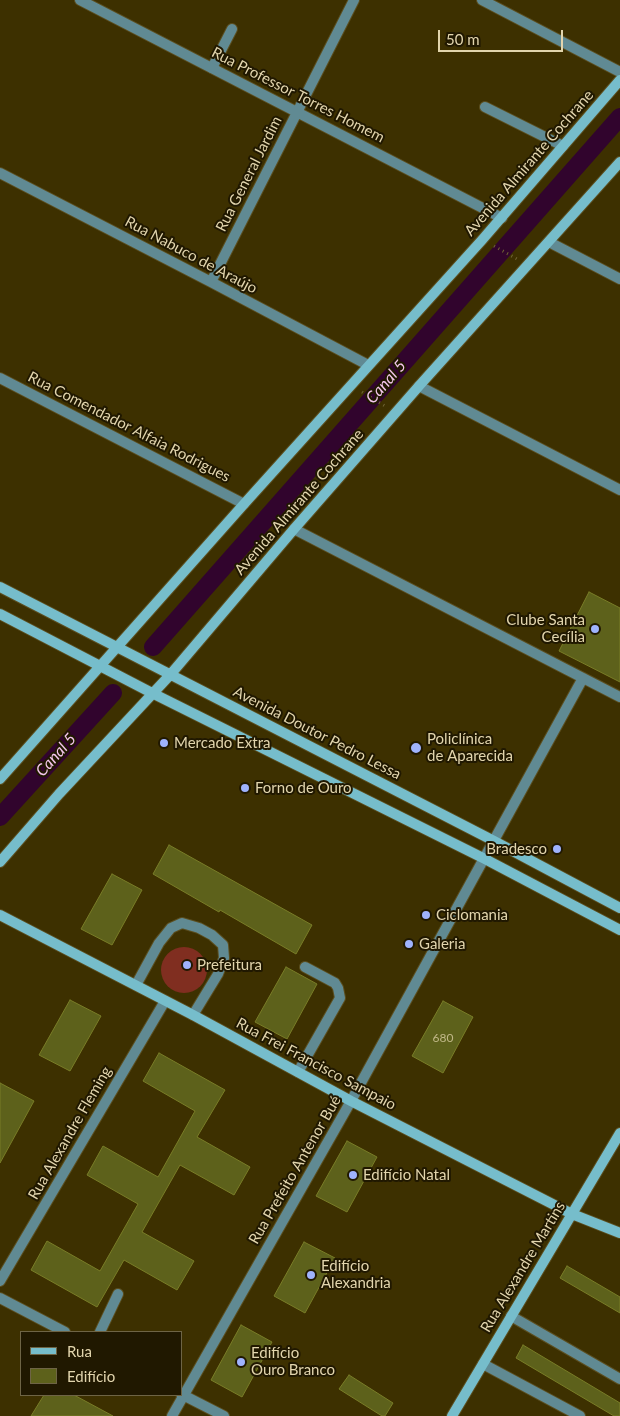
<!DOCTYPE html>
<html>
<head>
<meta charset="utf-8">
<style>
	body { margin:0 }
	#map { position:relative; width:620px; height:1416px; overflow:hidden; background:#3d3000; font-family:Lato,sans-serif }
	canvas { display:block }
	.legend { position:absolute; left:20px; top:1331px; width:162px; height:65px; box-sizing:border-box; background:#201800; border:1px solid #6e6445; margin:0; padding:6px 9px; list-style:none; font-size:15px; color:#e2d5ad }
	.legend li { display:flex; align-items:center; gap:10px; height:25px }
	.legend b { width:25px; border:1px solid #6e6445 }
	.scale { position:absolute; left:438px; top:30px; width:125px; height:22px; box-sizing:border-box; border:2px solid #e2d5ad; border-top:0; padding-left:6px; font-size:15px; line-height:18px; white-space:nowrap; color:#e2d5ad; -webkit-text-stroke:4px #201800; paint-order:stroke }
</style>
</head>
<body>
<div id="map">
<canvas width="620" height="1416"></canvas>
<ul class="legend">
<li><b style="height:6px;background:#76bdcb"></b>Rua</li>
<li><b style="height:14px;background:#5d611b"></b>Edifício</li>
</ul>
<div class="scale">50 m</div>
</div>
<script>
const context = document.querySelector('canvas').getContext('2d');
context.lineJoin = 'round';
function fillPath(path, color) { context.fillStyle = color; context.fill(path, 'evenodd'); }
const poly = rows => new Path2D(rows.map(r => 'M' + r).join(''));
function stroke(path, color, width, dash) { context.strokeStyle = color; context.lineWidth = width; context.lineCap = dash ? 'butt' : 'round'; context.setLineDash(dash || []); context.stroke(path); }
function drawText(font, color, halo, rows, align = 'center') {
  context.font = font + ' Lato,sans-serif'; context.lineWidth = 4; context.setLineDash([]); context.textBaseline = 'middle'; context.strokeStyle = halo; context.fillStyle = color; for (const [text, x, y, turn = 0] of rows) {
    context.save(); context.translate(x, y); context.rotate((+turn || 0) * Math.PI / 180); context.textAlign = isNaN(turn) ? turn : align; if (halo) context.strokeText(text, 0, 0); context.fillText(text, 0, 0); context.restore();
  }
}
fillPath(poly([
	'161 970a23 23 0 1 1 46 0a23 23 0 1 1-46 0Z'
]), '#802e20');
stroke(poly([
	[153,647,620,117],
	[0,817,113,693]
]), '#31042d', 18);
const building = poly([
	[589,592,620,608,620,682,559,651,589,592],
	[169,845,312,925,296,954,220,910,219,912,153,874,169,845],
	[112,874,142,890,112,945,81,929,112,874],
	[286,967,317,984,287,1039,255,1022,286,967],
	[70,1000,101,1016,70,1071,39,1055,70,1000],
	[443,1001,473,1017,443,1073,412,1056,443,1001],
	[159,1053,225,1090,197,1137,250,1167,234,1195,180,1165,142,1232,194,1261,177,1290,124,1260,97,1307,31,1270,47,1241,100,1271,138,1204,87,1175,103,1146,158,1177,195,1111,143,1081,159,1053],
	[0,1083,34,1101,0,1163,0,1083],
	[347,1141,377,1157,347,1212,316,1196,347,1141],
	[304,1242,335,1258,305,1313,274,1296,304,1242],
	[567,1266,620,1297,620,1313,560,1278,567,1266],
	[241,1325,272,1342,242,1397,211,1380,241,1325],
	[523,1345,620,1403,620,1416,614,1416,516,1358,523,1345],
	[349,1375,393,1403,385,1416,382,1416,339,1389,349,1375],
	[44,1395,74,1395,113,1416,31,1416,44,1395]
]);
fillPath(building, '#5d611b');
stroke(building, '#797d27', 1);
const lane = poly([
	[212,68,232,29],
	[485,107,563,146],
	[298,1072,340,998,338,988,335,983,305,967],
	[511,1316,620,1379],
	[100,1332,118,1294],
	[483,1364,580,1416]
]);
const street = poly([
	[80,0,502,218],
	[482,0,620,72],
	[0,173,211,282,368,365],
	[549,242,620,279],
	[211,282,354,0],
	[0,378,244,504],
	[419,386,620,490],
	[294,529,620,697],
	[136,985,159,943,171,928,182,923,199,928,212,935,223,945,224,958,218,974,193,1015],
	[0,1281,165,1001],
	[0,1298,65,1332],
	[181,1394,224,1416],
	[172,1416,351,1101,583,678]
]);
const secondary = poly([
	[0,587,494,841,620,908],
	[0,614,152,693,485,859,620,930],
	[0,779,244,504,482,240,620,80],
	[0,862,59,794,170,675,294,529,419,386,620,162],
	[0,915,193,1015,351,1101,572,1214,620,1233],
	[452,1416,620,1133]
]);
stroke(lane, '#5b4e1f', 12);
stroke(street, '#5b4e1f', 12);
stroke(secondary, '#5b4e1f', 12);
stroke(poly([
	[494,246,517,259],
	[362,392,385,406]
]), '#716436', 3, [1, 4]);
stroke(lane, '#608a93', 10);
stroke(street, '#608a93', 10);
stroke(secondary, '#76bdcb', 10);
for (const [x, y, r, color] of [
	[595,629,5,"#9fb3fd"],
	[164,743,5,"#9fb3fd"],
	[416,748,6,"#9fb3fd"],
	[245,788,5,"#9fb3fd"],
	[557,849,5,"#9fb3fd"],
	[426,915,5,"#9fb3fd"],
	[409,944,5,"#9fb3fd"],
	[187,965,5,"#9fb3fd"],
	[353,1175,5,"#9fb3fd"],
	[311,1275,5,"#9fb3fd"],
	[241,1362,5,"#9fb3fd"]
]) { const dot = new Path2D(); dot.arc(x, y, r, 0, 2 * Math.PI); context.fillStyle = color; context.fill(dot); stroke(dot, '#201800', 2); }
drawText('12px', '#c1b888', null, [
	["680",443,1038]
]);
drawText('15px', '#e2d5ad', '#201800', [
	["Rua Professor Torres Homem",298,95,27],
	["Avenida Almirante Cochrane",529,163,-49],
	["Rua General Jardim",249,174,-63],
	["Rua Nabuco de Araújo",191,255,28],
	["Rua Comendador Alfaia Rodrigues",129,427,27],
	["Avenida Almirante Cochrane",299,502,-49],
	["Avenida Doutor Pedro Lessa",317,733,27],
	["Rua Frei Francisco Sampaio",316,1064,28],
	["Rua Alexandre Fleming",70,1133,-60],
	["Rua Prefeito Antenor Bué",295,1170,-60],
	["Rua Alexandre Martins",523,1267,-59]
]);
drawText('15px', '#e2d5ad', '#201800', [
	["Clube Santa",585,620,"right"],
	["Cecília",585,637,"right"],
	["Policlínica",427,739],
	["de Aparecida",427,756],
	["Mercado Extra",174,743],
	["Forno de Ouro",255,788],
	["Bradesco",547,849,"right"],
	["Ciclomania",436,915],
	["Galeria",419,944],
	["Prefeitura",197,965],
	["Edifício Natal",363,1175],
	["Edifício",321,1266],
	["Alexandria",321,1283],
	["Edifício",251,1353],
	["Ouro Branco",251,1370]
], 'left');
drawText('italic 16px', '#f5c7ed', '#201800', [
	["Canal 5",386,382,-49],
	["Canal 5",56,755,-48]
]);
</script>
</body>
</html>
